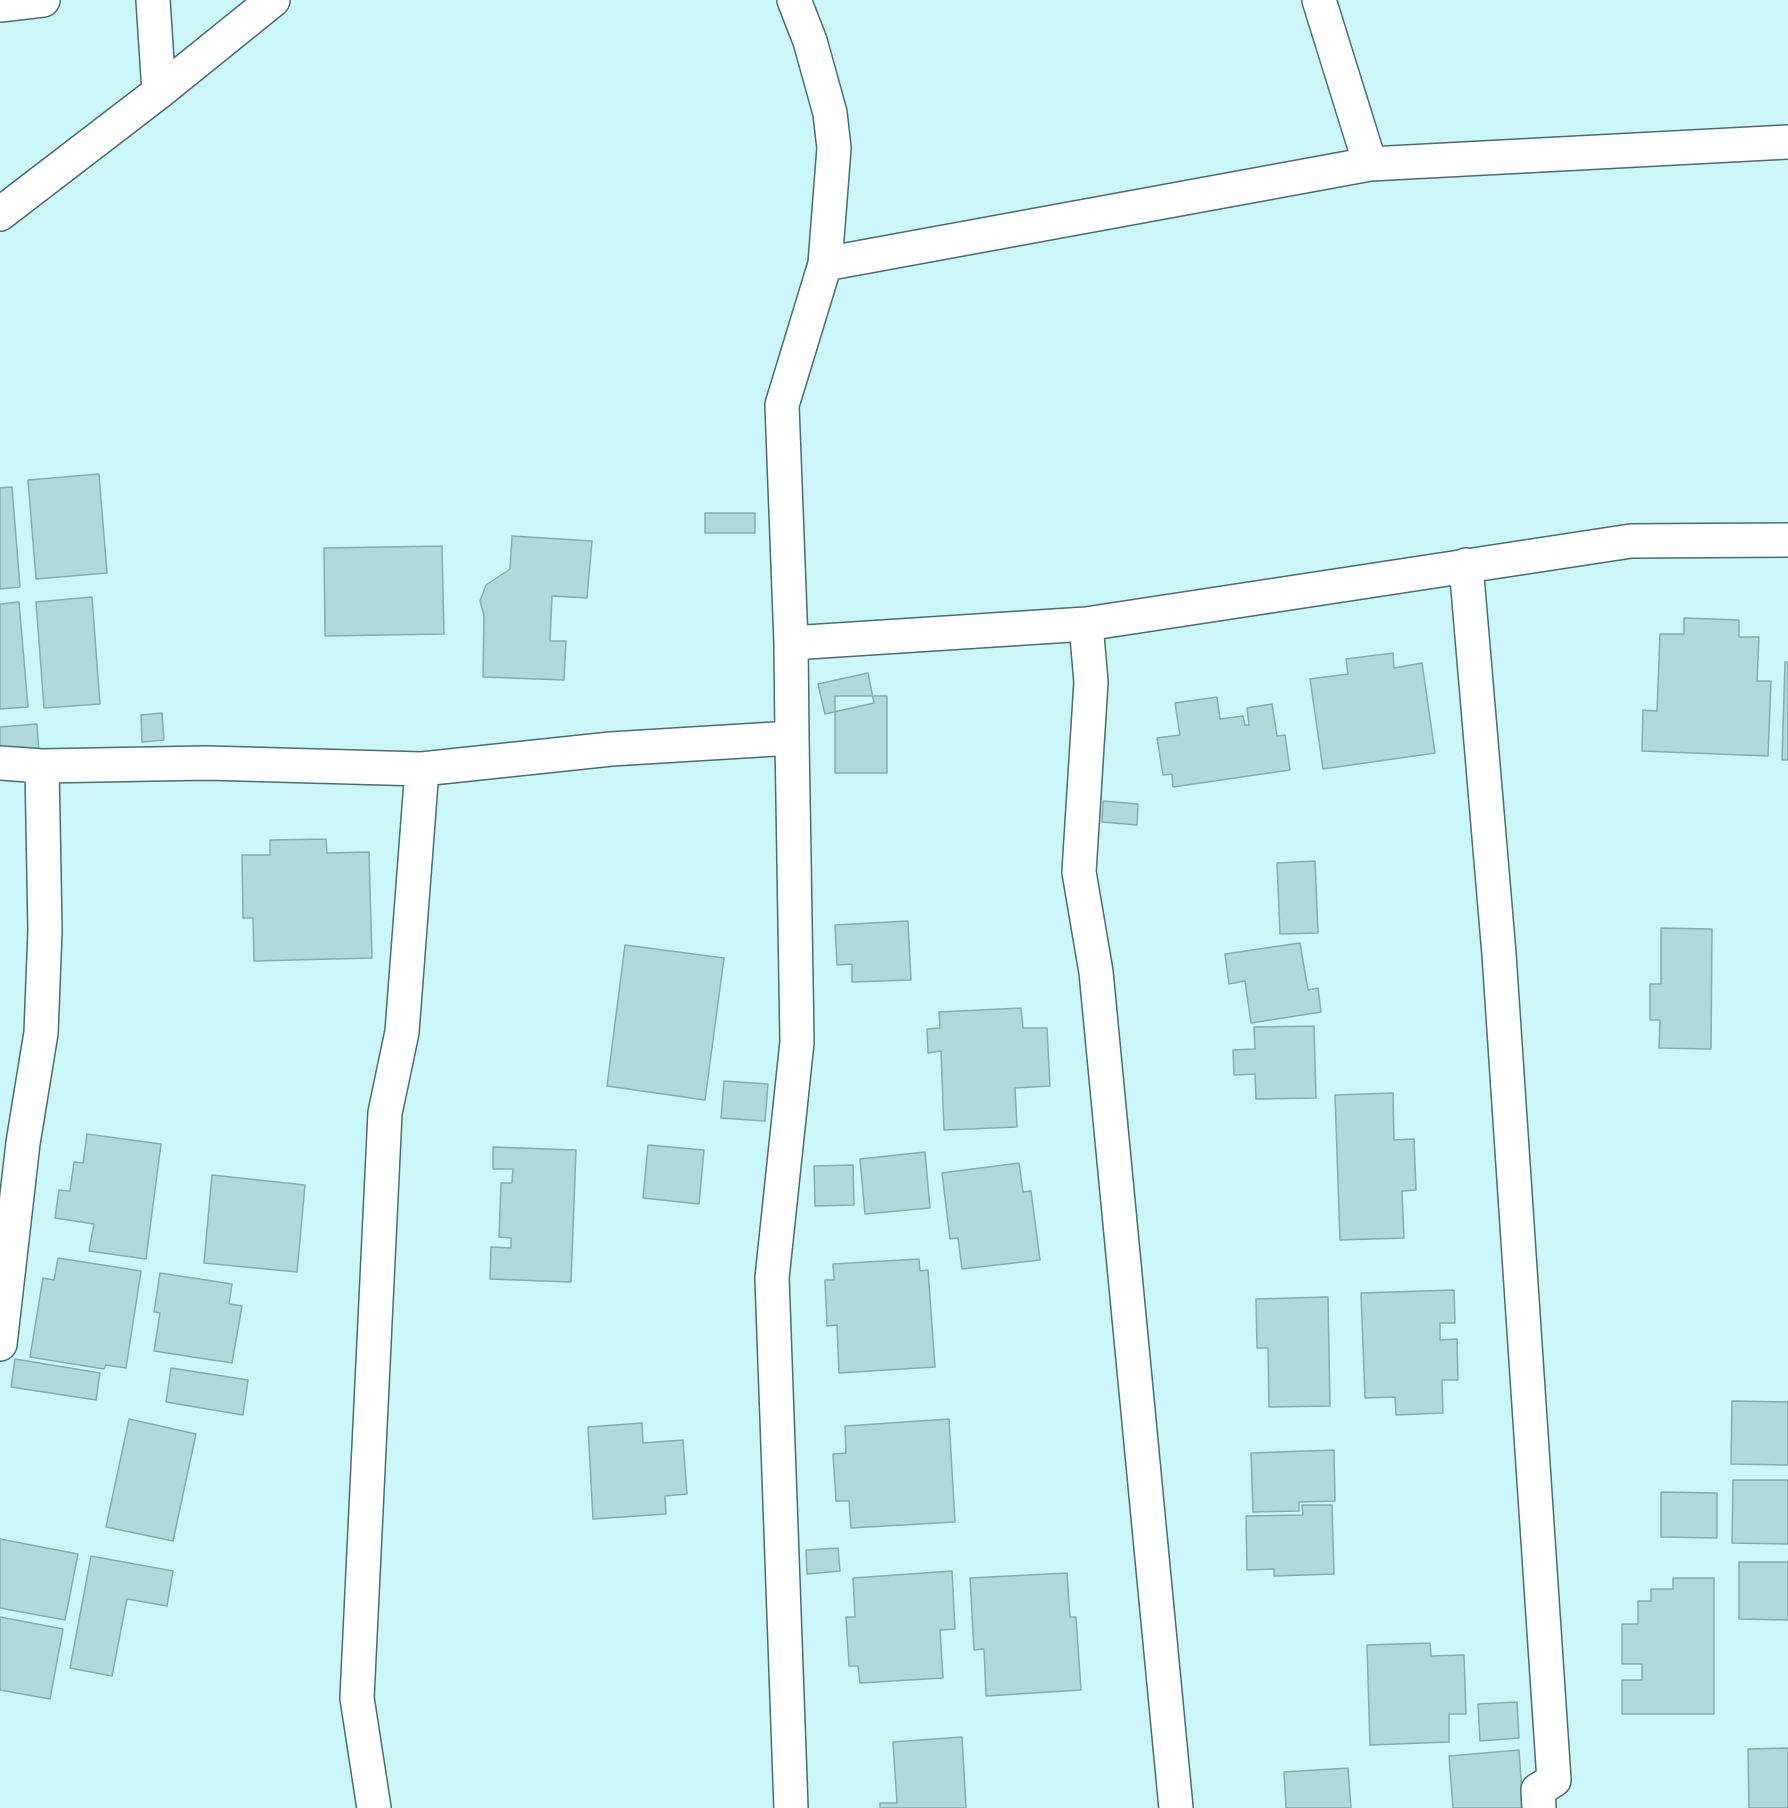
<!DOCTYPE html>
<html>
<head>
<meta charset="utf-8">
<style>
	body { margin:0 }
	canvas { display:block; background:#cbf7f8 }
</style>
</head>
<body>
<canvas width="1788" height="1808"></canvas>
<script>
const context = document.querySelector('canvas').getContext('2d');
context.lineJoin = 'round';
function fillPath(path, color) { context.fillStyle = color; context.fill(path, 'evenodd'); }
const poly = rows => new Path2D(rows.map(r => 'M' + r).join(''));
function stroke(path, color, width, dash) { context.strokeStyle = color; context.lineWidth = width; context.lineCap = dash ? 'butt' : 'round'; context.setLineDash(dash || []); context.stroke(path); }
const building = poly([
	[99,474,107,573,36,579,28,480,99,474],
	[12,487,20,587,0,589,0,488,12,487],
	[705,513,755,513,755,533,705,533,705,513],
	[512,536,592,541,587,598,552,596,550,641,566,641,564,680,483,677,484,615,480,601,486,585,510,569,512,536],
	[442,546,444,634,325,636,324,548,442,546],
	[92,597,100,704,44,708,36,602,92,597],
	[19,602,28,707,0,709,0,604,19,602],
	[1684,618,1739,620,1739,637,1759,637,1757,681,1771,681,1768,756,1642,751,1643,710,1657,711,1660,634,1684,634,1684,618],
	[1393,653,1394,668,1422,663,1435,753,1323,769,1310,679,1348,674,1346,659,1393,653],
	[1785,662,1788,662,1788,760,1782,760,1785,662],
	[868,673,874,703,825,714,818,684,868,673],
	[835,696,887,696,887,773,835,773,835,696],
	[1217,697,1220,719,1243,716,1245,725,1249,725,1247,708,1272,704,1277,736,1285,735,1290,770,1173,787,1172,774,1163,775,1157,738,1180,735,1175,703,1217,697],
	[162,713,164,740,142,742,141,715,162,713],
	[37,724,39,755,0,758,0,727,37,724],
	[1103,801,1138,804,1137,825,1102,822,1103,801],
	[326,839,327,853,369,852,372,958,254,961,253,918,243,918,242,855,270,855,270,840,326,839],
	[1315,861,1318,933,1280,934,1277,863,1315,861],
	[908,921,911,980,852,982,852,964,837,965,835,925,908,921],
	[1661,928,1712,929,1711,1049,1659,1048,1660,1020,1650,1020,1650,984,1661,984,1661,928],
	[1300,943,1308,990,1318,988,1321,1012,1251,1023,1245,981,1229,984,1225,954,1300,943],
	[625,945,724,958,705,1100,607,1086,625,945],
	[1021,1008,1023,1028,1047,1028,1050,1086,1015,1088,1017,1127,944,1130,941,1051,928,1053,927,1029,940,1028,939,1012,1021,1008],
	[1314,1026,1316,1098,1256,1099,1255,1074,1234,1075,1233,1050,1255,1049,1254,1027,1314,1026],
	[724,1081,768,1084,765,1121,721,1118,724,1081],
	[1393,1093,1394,1140,1414,1139,1416,1190,1402,1191,1404,1238,1340,1240,1335,1095,1393,1093],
	[87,1134,161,1144,146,1259,89,1251,94,1224,55,1218,59,1190,70,1191,74,1162,83,1163,87,1134],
	[648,1145,704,1150,699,1204,643,1198,648,1145],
	[493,1147,576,1150,571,1282,490,1279,491,1247,511,1248,511,1238,499,1237,501,1183,512,1183,513,1169,493,1169,493,1147],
	[925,1152,930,1208,865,1214,860,1159,925,1152],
	[1019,1163,1023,1192,1031,1191,1040,1260,962,1269,958,1238,950,1239,942,1173,1019,1163],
	[853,1165,854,1205,815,1206,814,1166,853,1165],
	[212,1175,305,1185,297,1272,204,1263,212,1175],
	[58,1258,141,1271,126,1368,106,1365,104,1369,30,1357,43,1278,54,1280,58,1258],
	[919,1259,920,1271,928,1270,935,1367,839,1373,837,1325,827,1326,825,1280,834,1280,833,1264,919,1259],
	[160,1273,232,1284,229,1304,242,1306,232,1363,154,1351,160,1313,154,1312,160,1273],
	[1454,1290,1455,1323,1440,1323,1440,1340,1457,1339,1458,1380,1442,1380,1443,1413,1396,1415,1395,1397,1365,1398,1361,1293,1454,1290],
	[1328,1297,1330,1406,1269,1407,1268,1348,1257,1348,1256,1299,1328,1297],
	[15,1359,100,1373,96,1400,11,1387,15,1359],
	[171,1368,248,1380,243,1415,166,1402,171,1368],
	[1732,1401,1788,1402,1788,1465,1731,1464,1732,1401],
	[129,1419,196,1434,173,1541,106,1527,129,1419],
	[949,1419,955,1522,851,1528,849,1501,836,1501,833,1454,846,1453,845,1426,949,1419],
	[642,1423,643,1443,683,1440,687,1494,665,1496,666,1514,593,1519,588,1427,642,1423],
	[1334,1450,1335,1501,1299,1502,1299,1511,1253,1512,1251,1453,1334,1450],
	[1733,1480,1788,1480,1788,1544,1732,1543,1733,1480],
	[1661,1492,1717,1493,1717,1538,1661,1537,1661,1492],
	[1302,1505,1332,1505,1334,1574,1274,1576,1274,1569,1247,1570,1246,1516,1303,1515,1302,1505],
	[0,1539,78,1554,65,1620,0,1608,0,1539],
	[838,1548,840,1571,807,1574,806,1550,838,1548],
	[91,1556,173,1571,167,1606,127,1599,112,1676,70,1668,91,1556],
	[1739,1562,1788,1562,1788,1620,1739,1619,1739,1562],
	[952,1571,955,1629,940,1630,943,1678,860,1683,858,1666,849,1666,846,1617,855,1617,853,1578,952,1571],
	[1067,1573,1070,1617,1076,1617,1081,1690,986,1696,984,1649,974,1650,970,1578,1067,1573],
	[1673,1578,1714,1578,1714,1714,1622,1714,1622,1680,1642,1680,1642,1664,1622,1664,1622,1624,1638,1624,1638,1601,1651,1601,1651,1589,1673,1589,1673,1578],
	[0,1617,63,1629,50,1699,0,1690,0,1617],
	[1430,1643,1431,1656,1464,1655,1466,1714,1449,1714,1449,1742,1370,1745,1367,1645,1430,1643],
	[1517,1702,1519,1738,1480,1741,1478,1704,1517,1702],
	[962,1737,966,1808,880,1808,880,1803,897,1803,893,1742,962,1737],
	[1788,1748,1788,1808,1749,1808,1748,1749,1788,1748],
	[1519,1750,1523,1808,1453,1808,1449,1756,1519,1750],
	[1348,1768,1351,1808,1286,1808,1284,1772,1348,1768]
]);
fillPath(building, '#afdadb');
stroke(building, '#83aeae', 1.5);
const street = poly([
	[153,0,159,92],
	[1319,0,1370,164],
	[0,5,43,0],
	[0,214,159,92,273,0],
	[825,264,1370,164,1788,142],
	[1466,565,1499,954,1554,1780,1538,1790,1539,1808],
	[1086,624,1091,682,1079,872,1096,972,1176,1808],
	[791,643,782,405,825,264,834,148,830,113,810,41,794,0],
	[0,763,42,766,207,763,422,769,611,749,792,738,791,643,1086,624,1631,541,1788,540],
	[0,1344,23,1143,41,1033,45,931,42,766],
	[374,1808,357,1698,385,1113,402,1032,422,769],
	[791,1808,772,1278,797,1042,792,738]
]);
stroke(street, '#476f70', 36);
stroke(street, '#fff', 33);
</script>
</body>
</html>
